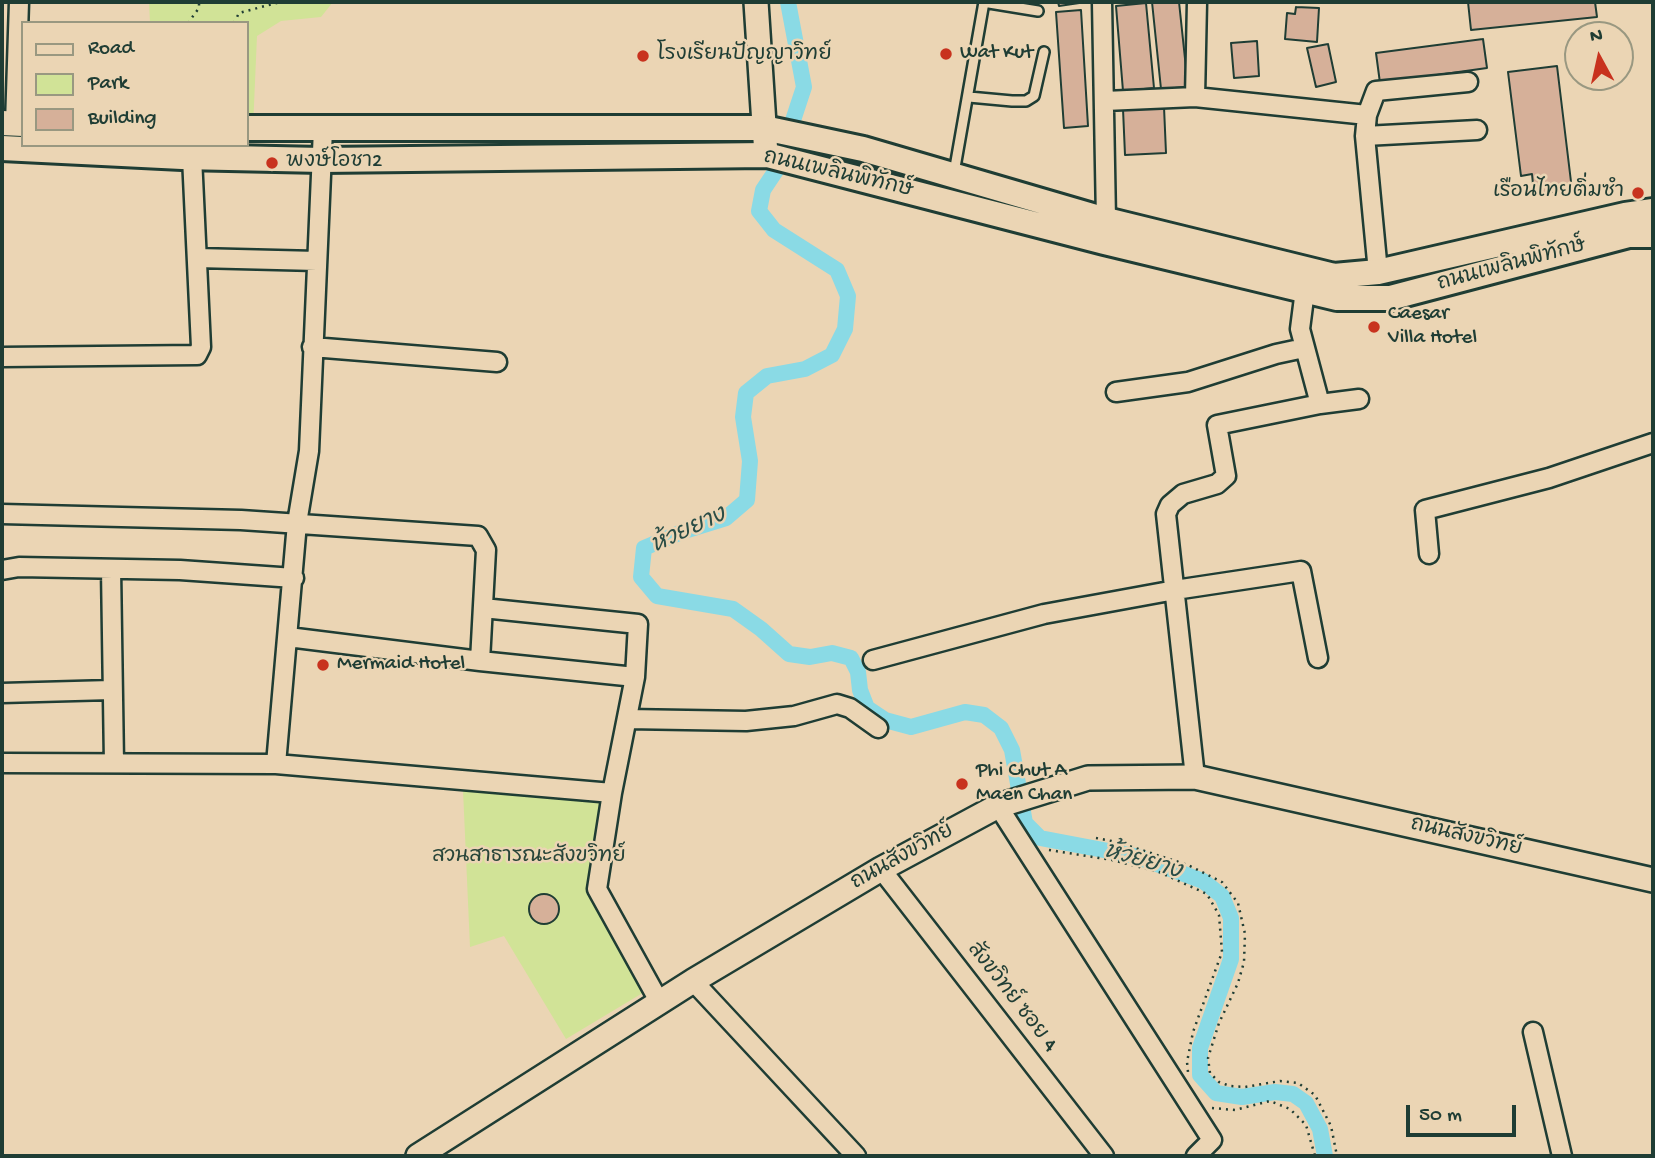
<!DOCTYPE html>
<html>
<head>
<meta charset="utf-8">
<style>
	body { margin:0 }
	#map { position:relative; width:1655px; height:1158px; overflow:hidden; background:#ebd5b4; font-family:"Gochi Hand",sans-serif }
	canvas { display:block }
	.frame { position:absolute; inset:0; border:4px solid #1f3d34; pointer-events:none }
	.legend { position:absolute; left:21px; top:21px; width:228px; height:126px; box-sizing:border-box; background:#ebd5b4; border:2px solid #999881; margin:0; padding:9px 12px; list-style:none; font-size:21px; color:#1f3d34 }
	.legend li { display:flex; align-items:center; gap:14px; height:35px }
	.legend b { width:35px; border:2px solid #999881 }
	.north { position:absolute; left:1564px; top:21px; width:70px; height:70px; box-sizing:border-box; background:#ebd5b4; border:2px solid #999881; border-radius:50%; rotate:352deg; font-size:19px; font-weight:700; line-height:28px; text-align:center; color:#1f3d34 }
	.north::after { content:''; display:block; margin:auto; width:24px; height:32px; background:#c8321e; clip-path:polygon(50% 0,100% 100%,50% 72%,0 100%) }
	.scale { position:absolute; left:1406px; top:1105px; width:110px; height:32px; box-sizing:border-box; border:4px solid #1f3d34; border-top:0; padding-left:9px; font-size:21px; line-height:24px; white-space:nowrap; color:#1f3d34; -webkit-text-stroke:5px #ebd5b4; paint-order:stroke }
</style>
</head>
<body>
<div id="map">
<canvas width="1655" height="1158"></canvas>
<div class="frame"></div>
<ul class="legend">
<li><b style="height:9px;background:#ebd5b4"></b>Road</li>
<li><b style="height:19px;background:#d1e397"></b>Park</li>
<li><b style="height:19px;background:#d6b099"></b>Building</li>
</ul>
<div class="north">N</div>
<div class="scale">50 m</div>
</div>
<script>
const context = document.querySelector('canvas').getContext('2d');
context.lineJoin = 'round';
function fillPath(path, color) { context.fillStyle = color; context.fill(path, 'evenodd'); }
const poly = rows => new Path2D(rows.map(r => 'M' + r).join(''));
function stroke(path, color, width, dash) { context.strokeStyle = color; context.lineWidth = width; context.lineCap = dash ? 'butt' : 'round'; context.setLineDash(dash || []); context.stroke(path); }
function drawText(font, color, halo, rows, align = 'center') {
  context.font = font + ' "Gochi Hand","Playpen Sans Thai",sans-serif'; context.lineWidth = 5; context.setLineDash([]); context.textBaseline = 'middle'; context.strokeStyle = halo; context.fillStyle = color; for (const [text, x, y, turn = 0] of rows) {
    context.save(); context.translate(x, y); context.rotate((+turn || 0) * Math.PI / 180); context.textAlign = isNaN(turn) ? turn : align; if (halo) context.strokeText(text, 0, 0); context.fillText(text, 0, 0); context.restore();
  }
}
fillPath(poly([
	[149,2,333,2,321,17,281,21,257,36,253,128,247,128,247,23,150,23],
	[463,790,601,800,587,893,646,991,566,1039,504,936,470,947]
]), '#d1e397');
stroke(poly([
	[788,2,804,87,777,169,763,190,759,211,774,230,837,270,848,296,845,329,832,355,805,369,767,376,746,393,743,417,750,461,747,500,726,518,684,531,644,548,641,577,657,596,733,609,761,629,789,654,810,657,832,653,851,658,858,672,860,690,867,708,885,720,911,727,965,712,984,715,1001,728,1012,750,1025,823,1040,838,1135,856,1203,881,1222,896,1231,918,1231,959,1200,1048,1200,1075,1216,1093,1242,1097,1275,1092,1293,1094,1306,1103,1320,1129,1325,1156]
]), '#8adae5', 16);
const building = poly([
	[1058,2,1086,2,1059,6,1058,2],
	[1152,2,1179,2,1188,87,1161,89,1152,2],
	[1468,2,1595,2,1597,17,1471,30,1468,2],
	[1146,3,1154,88,1123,91,1116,6,1146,3],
	[1296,7,1319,8,1317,42,1285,39,1287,13,1295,14,1296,7],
	[1081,10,1088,126,1064,128,1056,12,1081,10],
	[1483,39,1487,68,1380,83,1376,53,1483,39],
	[1257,41,1259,76,1234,78,1231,43,1257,41],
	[1328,44,1336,82,1316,87,1307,48,1328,44],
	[1557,66,1572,190,1534,194,1532,174,1521,176,1508,72,1557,66],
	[1164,107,1166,153,1125,155,1123,109,1164,107],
	'529 909a15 15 0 1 1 30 0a15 15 0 1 1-30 0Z'
]);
fillPath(building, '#d6b099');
stroke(building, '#1f3d34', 2);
const service = poly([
	[983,2,1038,11],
	[969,97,1012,101,1026,101,1034,96,1044,52],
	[954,173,984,2]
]);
const minor = poly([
	[1102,2,1106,220],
	[1195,97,1197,2],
	[1105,101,1195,97,1367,115],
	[15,124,19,2],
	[1365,136,1477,130],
	[197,258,317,261],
	[1378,272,1365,136,1367,115,1376,91,1468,82],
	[312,347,497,362],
	[2,357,197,355,201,347,192,157],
	[1116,392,1188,382,1276,354,1304,348],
	[1320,404,1359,399],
	[2,514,241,520,478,536,486,550,480,661],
	[1429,554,1425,510,1549,478,1653,443],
	[111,569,114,763],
	[2,570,19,567,180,570,294,578],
	[483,608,638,624,635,677,612,793],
	[288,637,480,661,635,677],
	[873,660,1044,614,1175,590,1301,571,1318,658],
	[2,693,111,690],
	[627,719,746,721,794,716,837,704,850,708,878,728],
	[2,763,276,764,612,793,597,889,660,1003],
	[276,764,297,523,309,451,323,129],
	[1195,777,1166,514,1170,505,1183,494,1217,484,1226,476,1217,425,1320,404,1300,329,1305,290],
	[998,806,1212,1140,1196,1156],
	[881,869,1104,1156],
	[693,981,856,1156],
	[1533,1032,1562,1156]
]);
const tertiary = poly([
	[756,2,766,155],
	[418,1156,693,981,881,869,998,806,1088,778,1195,777,1653,880]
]);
const secondary = poly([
	[2,123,23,124],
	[247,128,764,128,863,149,1106,220,1334,276,1378,272,1625,215,1653,211],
	[2,148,182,157,322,160,767,155,1104,242,1337,298,1390,298,1629,235,1653,235]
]);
stroke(service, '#1f3d34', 14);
stroke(minor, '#1f3d34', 23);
stroke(tertiary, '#1f3d34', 28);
stroke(secondary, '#1f3d34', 30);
stroke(poly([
	[188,23,199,8,199,2],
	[234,23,239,13,280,2],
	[1096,838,1117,842,1188,865,1222,882,1238,903,1245,934,1244,962,1238,983,1219,1023,1208,1058,1210,1073,1219,1082,1230,1086,1245,1087,1280,1081,1298,1083,1315,1095,1331,1126,1337,1156],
	[1049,850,1112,860,1159,872,1207,894,1219,915,1222,952,1193,1032,1187,1062,1188,1072],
	[1212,1108,1235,1110,1270,1101,1290,1109,1306,1125,1315,1156]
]), '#1f3d34', 2.5, [2, 5]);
stroke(service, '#ebd5b4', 9);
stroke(minor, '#ebd5b4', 18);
stroke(tertiary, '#ebd5b4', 23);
stroke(secondary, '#ebd5b4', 24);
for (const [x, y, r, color] of [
	[946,54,7,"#c8321e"],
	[643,56,7,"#c8321e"],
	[272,163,7,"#c8321e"],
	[1638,193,7,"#c8321e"],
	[1374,327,7,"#c8321e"],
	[323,665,7,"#c8321e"],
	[962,784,7,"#c8321e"]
]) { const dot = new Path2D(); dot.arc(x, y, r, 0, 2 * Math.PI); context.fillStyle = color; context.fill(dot); stroke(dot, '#ebd5b4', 2.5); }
drawText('21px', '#1f3d34', '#ebd5b4', [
	["Wat Kut",960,54],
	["โรงเรียนปัญญาวิทย์",657,56],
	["พงษ์โอชา2",286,163],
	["เรือนไทยติ่มซำ",1624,193,"right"],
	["Caesar",1388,315],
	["Villa Hotel",1388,339],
	["Mermaid Hotel",337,665],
	["Phi Chut A",976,772],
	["Maen Chan",976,796]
], 'left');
drawText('21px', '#1f3d34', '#ebd5b4', [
	["ถนนเพลินพิทักษ์",838,175,13],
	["ถนนเพลินพิทักษ์",1512,266,-15],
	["ถนนสังขวิทย์",1466,838,13],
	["ถนนสังขวิทย์",903,858,-29],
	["สังขวิทย์ ซอย 4",1011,998,52]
]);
drawText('21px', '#284539', '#ebd5b4', [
	["สวนสาธารณะสังขวิทย์",529,858]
]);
drawText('italic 23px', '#2a4d46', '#ebd5b4', [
	["ห้วยยาง",689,532,-25],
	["ห้วยยาง",1142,863,16]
]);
</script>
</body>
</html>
